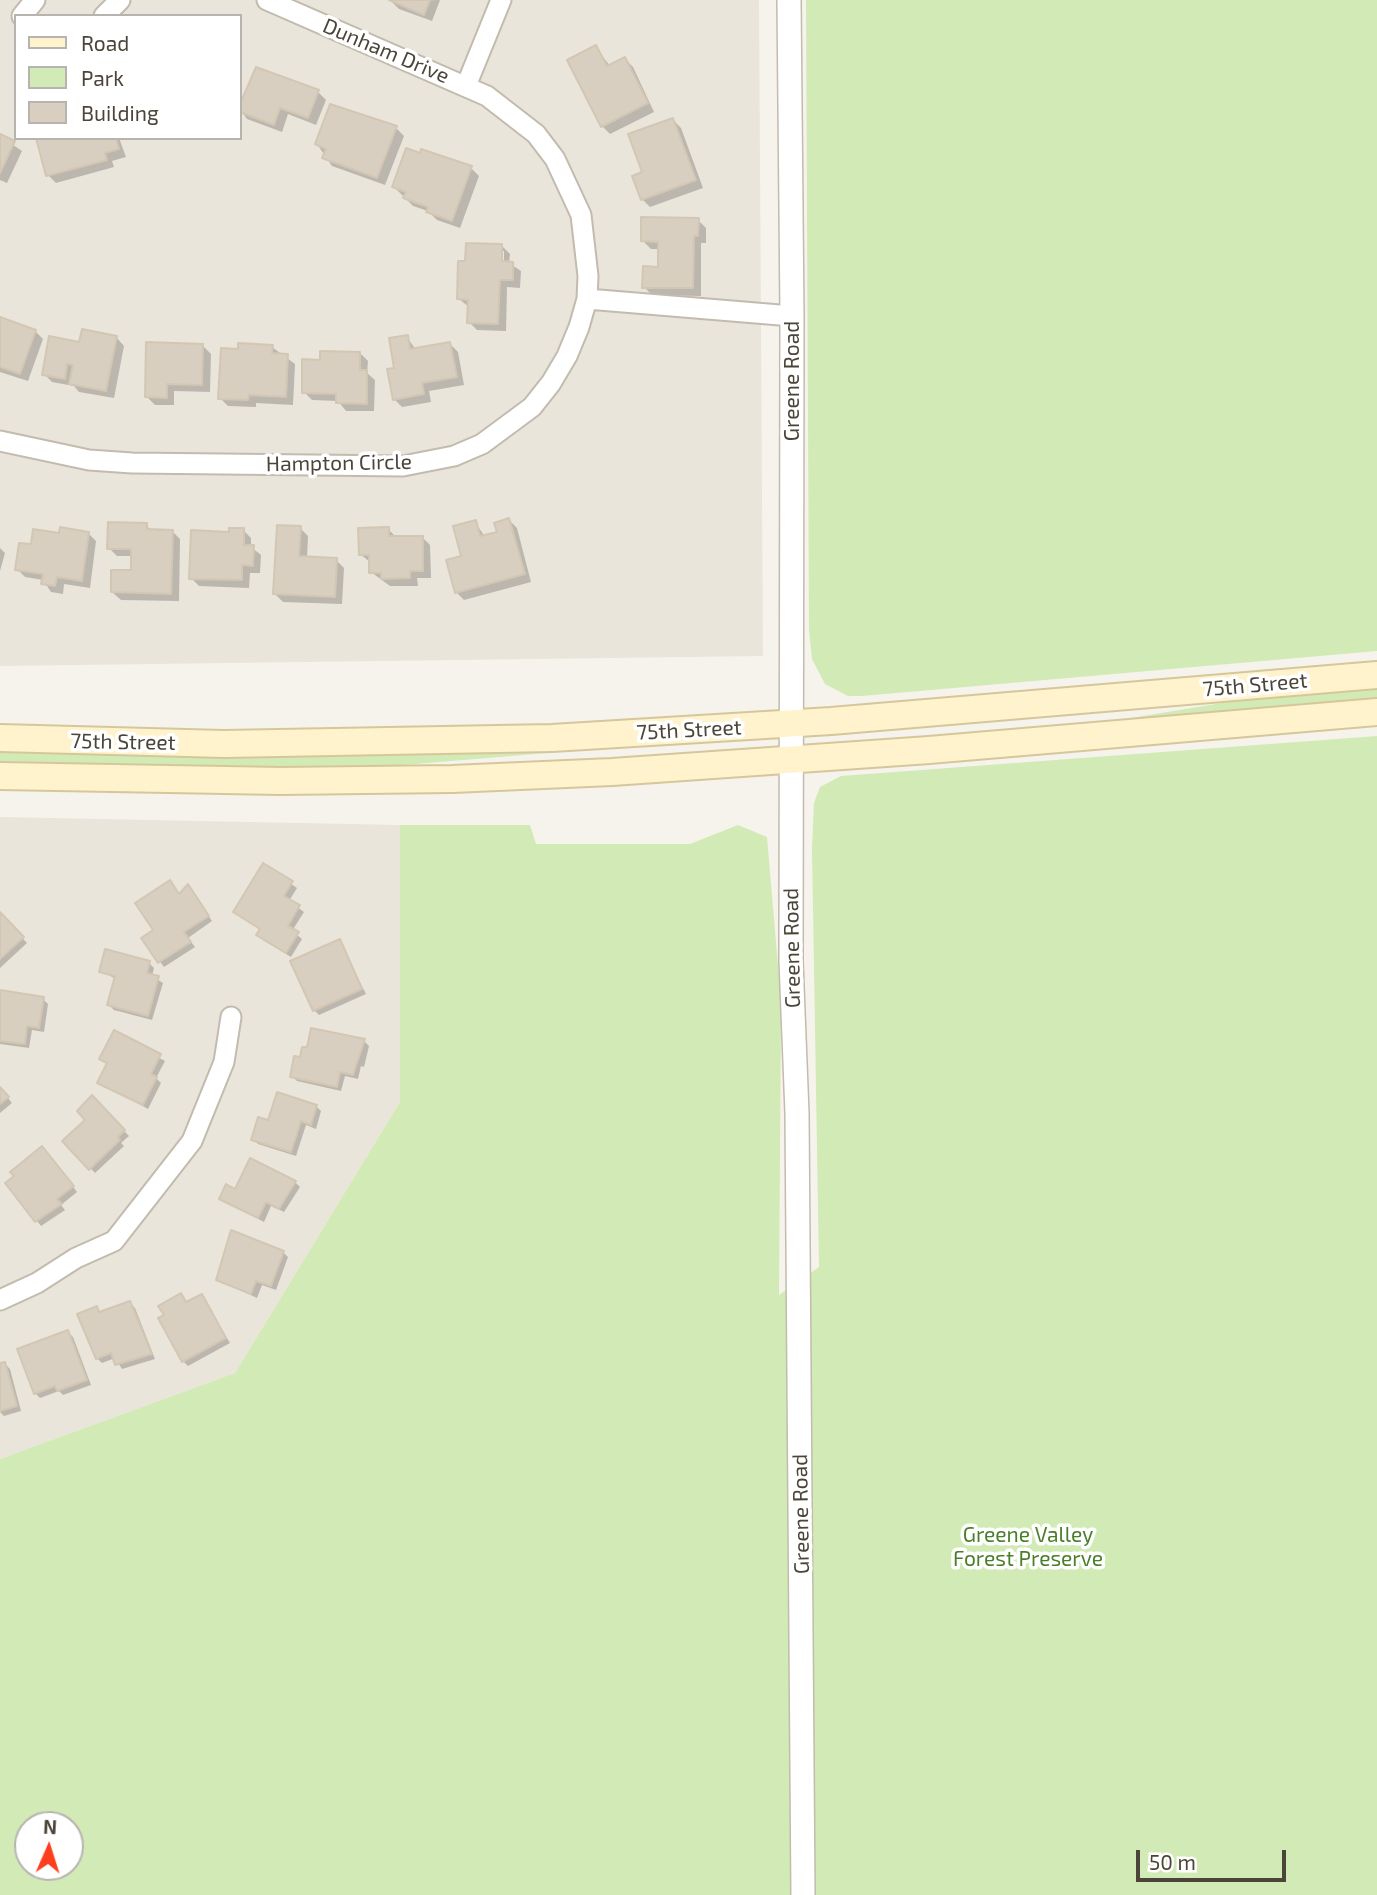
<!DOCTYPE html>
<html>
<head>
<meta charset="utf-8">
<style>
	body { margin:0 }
	#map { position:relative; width:1377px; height:1895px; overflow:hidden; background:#f6f3ec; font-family:"Exo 2",sans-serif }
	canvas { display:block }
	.legend { position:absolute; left:14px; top:14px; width:228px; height:126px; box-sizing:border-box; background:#fff; border:2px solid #b7b4b0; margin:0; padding:9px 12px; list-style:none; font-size:21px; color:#4b4439 }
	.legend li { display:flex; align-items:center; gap:14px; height:35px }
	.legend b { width:35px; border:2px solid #b7b4b0 }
	.north { position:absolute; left:14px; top:1811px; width:70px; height:70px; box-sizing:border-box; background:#fff; border:2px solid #b7b4b0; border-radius:50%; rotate:3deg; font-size:19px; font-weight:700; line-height:28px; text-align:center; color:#4b4439 }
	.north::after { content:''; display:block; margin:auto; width:24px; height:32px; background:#fc3f1d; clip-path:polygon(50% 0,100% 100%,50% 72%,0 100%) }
	.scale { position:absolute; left:1136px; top:1850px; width:150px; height:32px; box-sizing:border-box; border:4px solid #4b4439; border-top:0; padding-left:9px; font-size:21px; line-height:24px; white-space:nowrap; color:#4b4439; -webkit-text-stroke:5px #fff; paint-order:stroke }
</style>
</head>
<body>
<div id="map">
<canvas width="1377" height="1895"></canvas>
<ul class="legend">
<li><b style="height:9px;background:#fff3cd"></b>Road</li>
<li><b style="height:19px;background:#d2eab5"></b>Park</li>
<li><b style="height:19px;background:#d8cfc1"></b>Building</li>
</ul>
<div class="north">N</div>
<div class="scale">50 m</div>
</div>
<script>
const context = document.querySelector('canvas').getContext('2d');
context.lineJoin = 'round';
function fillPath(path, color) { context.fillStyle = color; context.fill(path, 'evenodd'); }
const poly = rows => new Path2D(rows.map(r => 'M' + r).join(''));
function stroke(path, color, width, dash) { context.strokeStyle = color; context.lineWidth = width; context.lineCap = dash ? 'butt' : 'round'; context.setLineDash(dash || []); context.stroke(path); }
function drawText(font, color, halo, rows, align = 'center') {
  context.font = font + ' "Exo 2",sans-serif'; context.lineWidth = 7; context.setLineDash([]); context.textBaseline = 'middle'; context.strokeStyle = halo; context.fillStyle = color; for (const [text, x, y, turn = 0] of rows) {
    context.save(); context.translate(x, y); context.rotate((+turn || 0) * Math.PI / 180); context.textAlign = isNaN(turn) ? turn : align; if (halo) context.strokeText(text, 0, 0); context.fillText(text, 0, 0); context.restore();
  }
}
fillPath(poly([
	[0,0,759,0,763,656,0,666],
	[16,16,240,16,240,138,16,138],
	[0,817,400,825,400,1102,235,1373,0,1459]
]), '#eae5da');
fillPath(poly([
	[806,0,1377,0,1377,651,862,696,848,696,825,684,812,659,809,629],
	[1377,687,1377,699,1113,721,1258,697],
	[1377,736,1377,1895,0,1895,0,1459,235,1373,400,1102,400,825,530,825,536,844,690,844,738,825,767,837,781,1001,779,1295,819,1267,812,848,814,803,820,787,841,776],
	[28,1825,70,1825,70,1867,28,1867],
	[0,751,232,756,548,753,379,767,247,769,0,763]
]), '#d2eab5');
fillPath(poly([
	[440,0,432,21,399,9,391,1],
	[596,48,610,66,625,59,633,67,654,112,610,134,602,126],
	[256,70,318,92,326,100,316,125,288,114,282,132,247,119,240,109],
	[673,120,681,128,703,188,650,207,642,199,645,173],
	[396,128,404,136,385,185,332,166,317,144],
	[0,136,22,151,7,183,0,180],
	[38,138,119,138,126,157,112,161,114,167,56,183,48,175],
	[471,168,479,176,460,228,437,220,428,211,413,206,394,187],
	[698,220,706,228,706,243,701,243,701,296,652,295,644,287,660,268,660,249,651,249,643,241],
	[502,246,510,254,509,263,521,271,520,288,507,287,506,331,477,330,469,322,469,307,459,299,467,262],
	[500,251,504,251,504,270,500,270],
	[0,319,35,331,43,339,28,381,0,372],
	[116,337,124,346,114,398,79,392,74,386,52,382,44,374,80,344],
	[407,337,416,350,450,344,458,352,464,385,429,391,431,402,402,407,394,399,397,369],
	[203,346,211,354,210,392,174,391,174,405,155,405,147,397],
	[272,347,295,364,293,405,256,403,256,407,228,406,220,398,239,350],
	[360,353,368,361,367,373,375,380,374,411,346,411,338,401,312,400,304,392,321,361],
	[509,520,517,528,531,582,464,600,456,592,475,522,485,537,499,533],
	[146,525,152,531,172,531,180,539,179,601,121,600,112,592,132,572,133,556,117,556,109,548],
	[300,528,308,536,307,558,336,560,344,568,342,604,283,602,275,594],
	[388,529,397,538,422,537,430,545,431,578,417,578,418,586,390,586,371,572,370,562,360,554],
	[243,530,251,538,251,547,261,555,260,573,250,573,249,588,199,586,191,578],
	[88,533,96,541,90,588,64,584,63,594,51,592,43,580,25,577,17,569,32,546,61,535],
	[0,548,5,553,0,571],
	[264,865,297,888,289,901,304,912,292,931,302,939,291,957,263,940,258,935,261,930,235,912],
	[192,891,212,921,188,938,195,947,164,967,143,938,155,930,180,896],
	[0,914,27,943,0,968],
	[339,941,366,994,319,1015,314,1010],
	[149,963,154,968,152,976,163,983,152,1020,114,1010,109,1005,116,979,101,971],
	[0,992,43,999,48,1004,44,1032,32,1030,29,1048,0,1044],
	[114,1033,165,1061,156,1078,161,1083,148,1109,99,1082,108,1064,101,1059],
	[364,1041,369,1046,364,1067,361,1066,358,1079,345,1076,341,1091,297,1081,292,1076],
	[0,1088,12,1103,0,1113],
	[92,1098,129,1136,121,1143,124,1146,95,1173,64,1141,87,1120],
	[316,1106,321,1111,316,1129,306,1125,296,1156,258,1144,253,1139,269,1122],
	[47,1153,77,1192,61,1205,65,1210,41,1226,37,1221],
	[295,1182,300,1187,284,1212,271,1206,264,1222,221,1199,236,1191],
	[283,1252,288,1257,276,1290,262,1285,257,1298,218,1280],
	[181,1295,188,1303,201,1296,230,1343,188,1366,183,1361,166,1316],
	[130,1303,135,1308,155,1359,122,1369,115,1358,102,1363,97,1358,96,1308,101,1313],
	[68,1332,73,1337,91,1385,63,1395,59,1391,40,1398,35,1393],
	[5,1364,10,1369,21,1411,4,1416,0,1412,0,1365]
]), '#0003');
const building = poly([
	[389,0,430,0,424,15,389,0],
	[596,45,607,66,625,57,648,103,601,127,567,60,596,45],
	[256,67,319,90,308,118,280,108,274,125,240,112,240,104,256,67],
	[330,104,397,126,377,178,322,158,326,149,315,144,330,104],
	[673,118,696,180,641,200,632,176,642,172,628,134,673,118],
	[0,134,15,141,0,173,0,134],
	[36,138,116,138,119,149,105,153,107,160,46,176,36,138],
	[406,148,420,153,421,149,472,166,452,221,426,212,428,207,403,198,406,192,392,187,406,148],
	[641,217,699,218,698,236,694,236,693,288,642,288,643,266,658,267,658,242,641,241,641,217],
	[466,243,502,244,502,261,513,262,513,280,500,280,498,324,467,323,468,300,457,299,458,261,465,261,466,243],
	[0,317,36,330,20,374,0,367,0,317],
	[82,329,117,336,106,391,69,384,73,365,67,364,65,379,42,375,49,336,79,342,82,329],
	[408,335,410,349,450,342,457,377,422,383,424,394,393,400,387,369,394,368,389,338,408,335],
	[146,342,203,344,202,385,167,384,167,398,145,397,146,342],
	[238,343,273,345,272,353,288,354,286,397,249,395,248,400,218,399,221,348,238,349,238,343],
	[320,351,360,352,360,370,367,370,367,404,336,403,336,394,302,393,302,359,320,360,320,351],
	[509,518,525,574,455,593,446,560,461,556,453,526,476,520,480,536,497,532,494,523,509,518],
	[108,522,147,523,147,529,173,530,171,594,111,592,111,570,131,570,131,549,107,549,108,522],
	[277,525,301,526,299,556,337,558,335,597,273,594,277,525],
	[60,527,89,532,82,581,57,577,55,586,41,584,43,574,15,570,19,543,31,544,33,529,59,533,60,527],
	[389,527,389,536,423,536,423,571,410,571,410,578,381,579,381,573,369,573,369,555,359,555,358,528,389,527],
	[229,528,244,528,244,545,254,545,253,566,242,565,242,580,189,579,191,530,229,532,229,528],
	[263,863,293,881,284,896,300,905,288,926,299,932,286,953,256,935,260,929,233,912,263,863],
	[170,880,179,894,188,884,209,916,184,932,191,942,158,963,141,938,153,930,135,903,170,880],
	[0,912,24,937,0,959,0,912],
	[340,939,362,989,313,1011,290,961,340,939],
	[105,949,150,961,147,973,159,976,148,1016,107,1005,115,976,99,972,105,949],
	[0,990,44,997,39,1028,27,1026,25,1044,0,1041,0,990],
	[311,1028,365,1039,353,1075,340,1072,337,1087,290,1077,294,1056,300,1057,302,1047,307,1047,311,1028],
	[114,1030,161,1054,151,1074,157,1077,143,1105,97,1083,107,1063,99,1059,114,1030],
	[0,1087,9,1097,0,1104,0,1087],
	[277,1092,317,1105,311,1125,301,1121,291,1152,251,1140,258,1117,268,1120,277,1092],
	[92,1095,125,1130,118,1137,120,1140,89,1170,62,1141,85,1120,77,1111,92,1095],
	[42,1146,74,1186,57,1199,62,1204,35,1222,5,1183,14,1176,10,1172,42,1146],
	[250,1158,296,1181,279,1209,266,1202,258,1218,219,1199,226,1184,235,1189,250,1158],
	[231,1230,284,1251,271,1286,256,1281,251,1294,216,1280,231,1230],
	[181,1293,186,1302,202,1294,226,1338,182,1362,158,1318,164,1315,158,1306,181,1293],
	[130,1301,152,1354,115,1365,111,1353,96,1359,77,1314,97,1306,99,1312,130,1301],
	[68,1330,87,1380,57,1391,55,1386,34,1394,17,1349,68,1330],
	[5,1362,17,1406,0,1411,0,1363,5,1362]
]);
fillPath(building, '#d8cfc1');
stroke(building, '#d3c7b4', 2);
const minor = poly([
	[22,16,35,0],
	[104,16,120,0],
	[466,86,501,0],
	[587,299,792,316],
	[0,441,89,460,132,463,403,466,454,456,482,444,532,407,551,383,567,356,579,327,587,299,588,276,581,215,555,159,536,134,487,96,267,0],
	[0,1300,37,1283,76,1258,114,1241,192,1141,224,1062,231,1017]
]);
const tertiary = poly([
	[789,0,792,316,791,961,797,1113,803,1895]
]);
const secondary = poly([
	[0,738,224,744,552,738,831,721,1377,675],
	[0,776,280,781,452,779,612,772,929,750,1377,712]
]);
stroke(minor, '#c2bbae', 23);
stroke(tertiary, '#c2bbae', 26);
stroke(secondary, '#d6c79b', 30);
stroke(minor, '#fff', 19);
stroke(tertiary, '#fff', 23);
stroke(secondary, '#fff3cd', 26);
drawText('21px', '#4b4439', '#fff', [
	["Dunham Drive",386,51,23],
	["Greene Road",792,381,-90],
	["Hampton Circle",339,463,-1],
	["75th Street",1255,685,-5],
	["75th Street",689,730,-3],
	["75th Street",123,742,1],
	["Greene Road",792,948,-91],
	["Greene Road",801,1514,-91]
]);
drawText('21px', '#4a7f2a', '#fff', [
	["Greene Valley",1028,1535],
	["Forest Preserve",1028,1559]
]);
</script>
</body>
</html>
